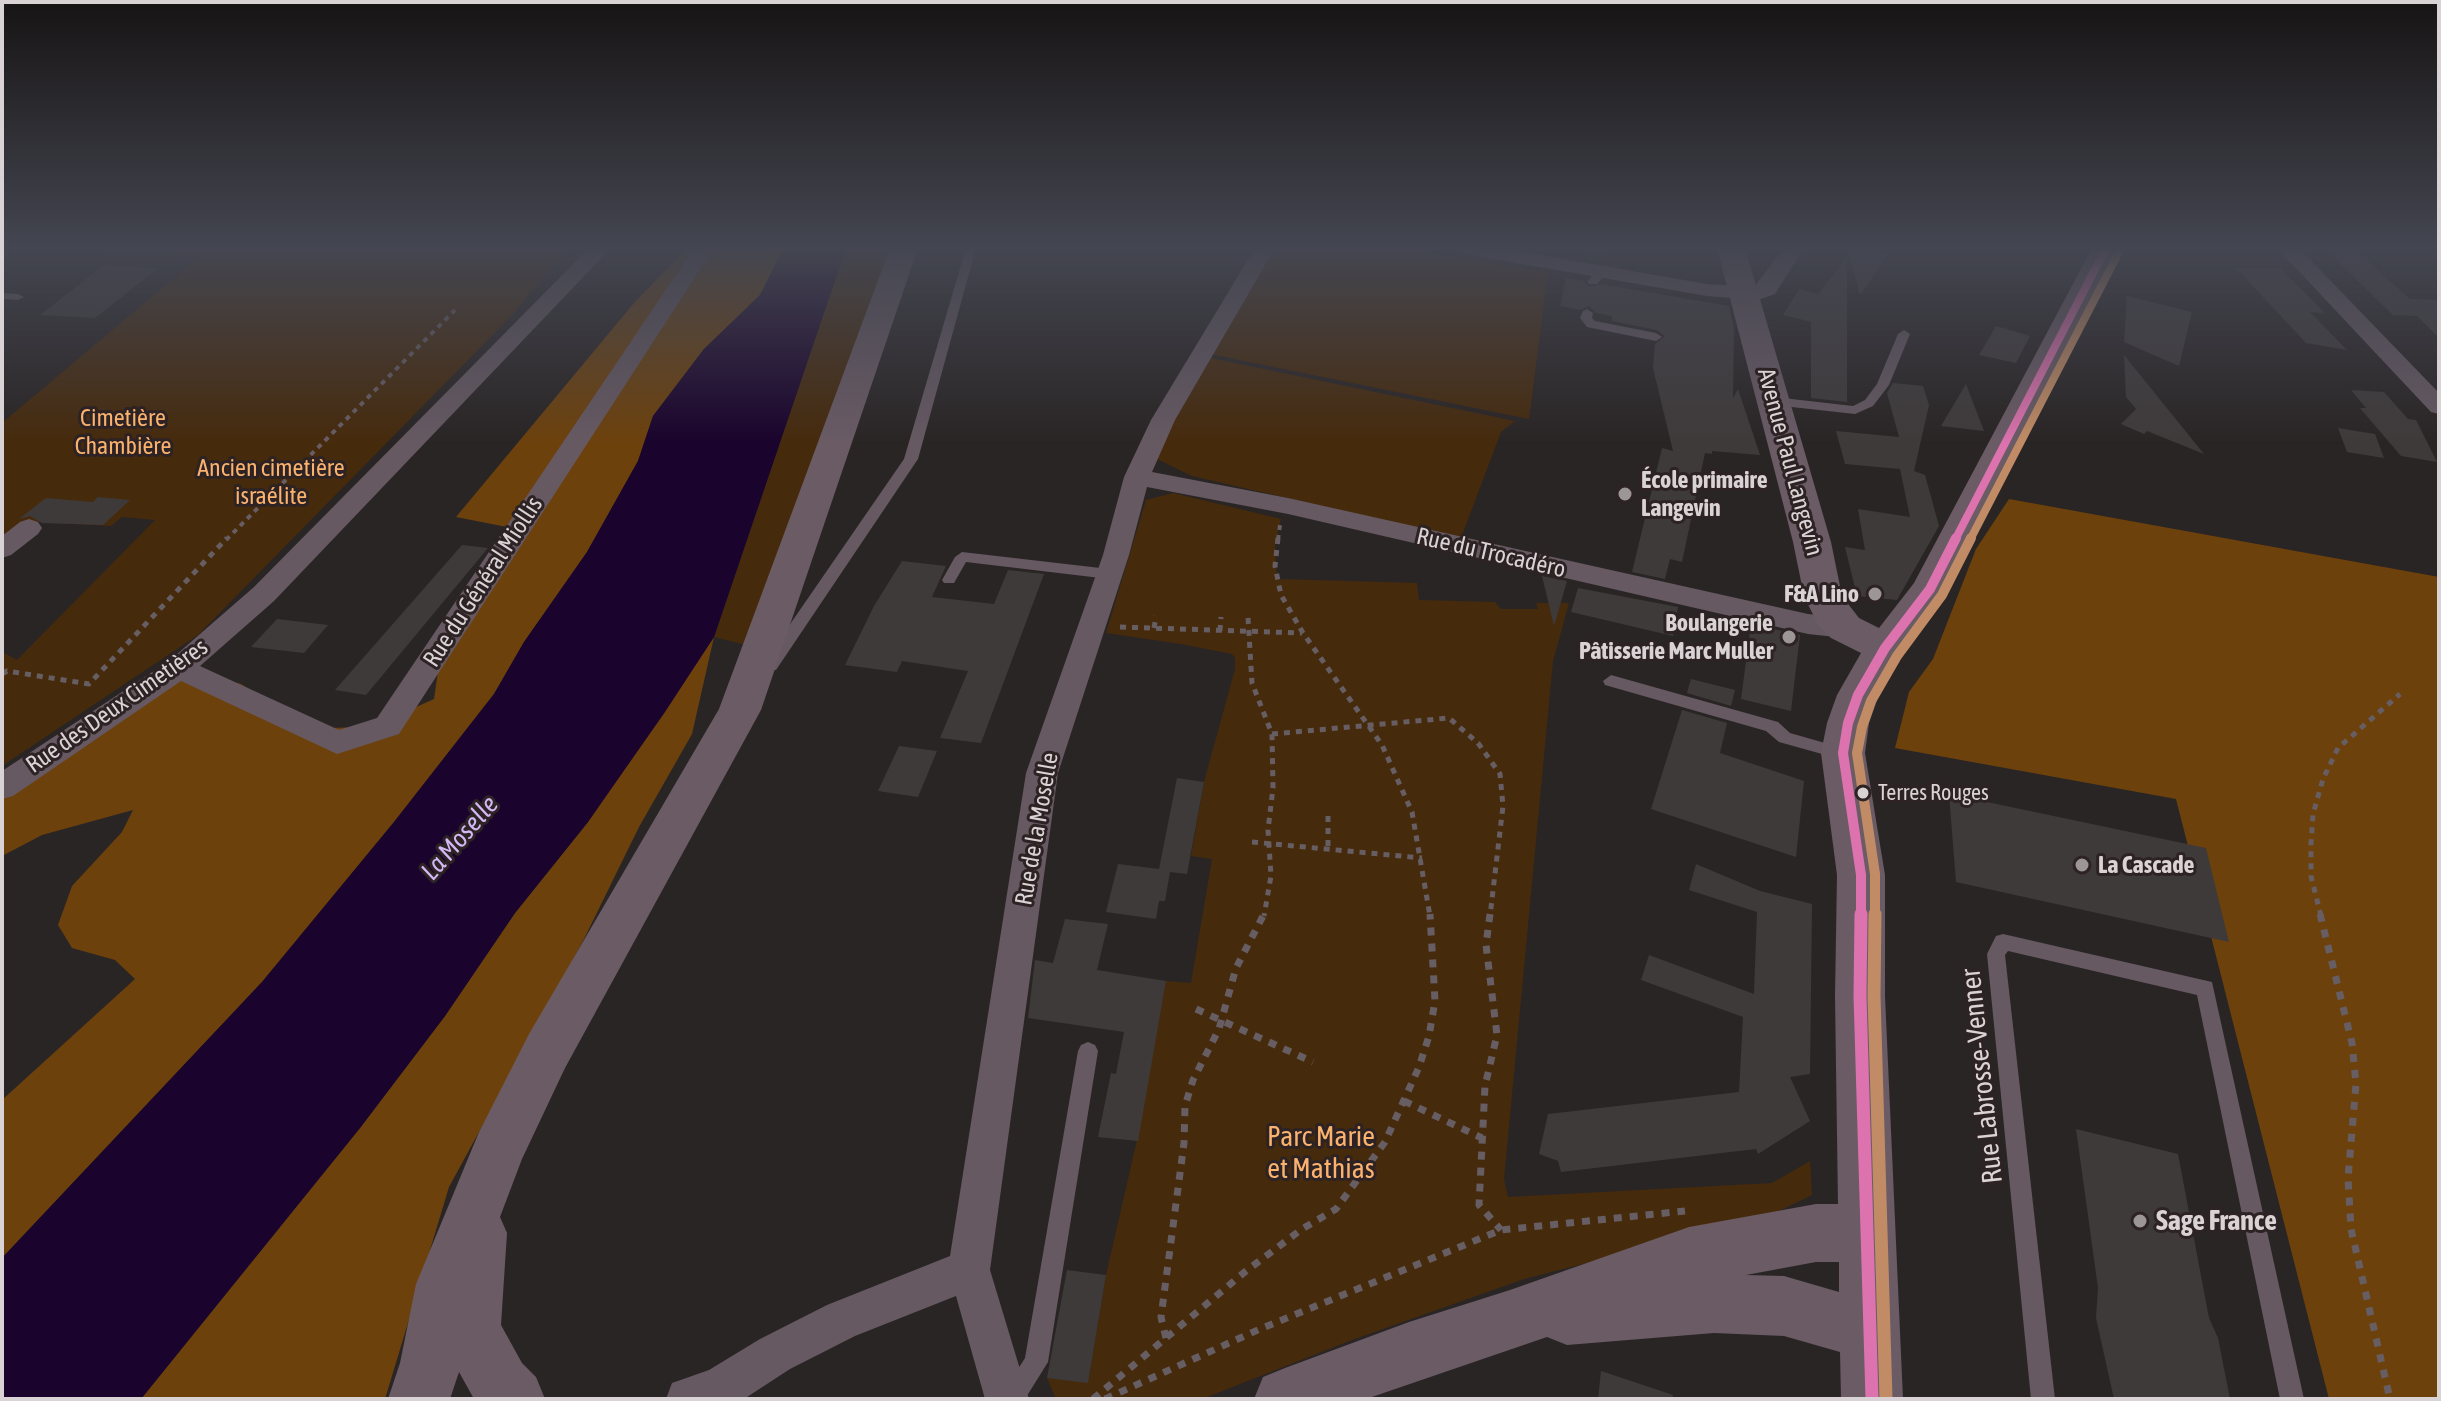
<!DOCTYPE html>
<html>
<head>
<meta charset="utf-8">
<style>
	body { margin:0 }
	#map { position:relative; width:2441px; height:1401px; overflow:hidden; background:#2a2525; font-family:"Asap Condensed",sans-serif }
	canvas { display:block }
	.frame { position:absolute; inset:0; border:4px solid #dad3d5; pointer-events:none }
</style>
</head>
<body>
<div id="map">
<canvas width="2441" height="1401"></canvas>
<div class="frame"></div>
</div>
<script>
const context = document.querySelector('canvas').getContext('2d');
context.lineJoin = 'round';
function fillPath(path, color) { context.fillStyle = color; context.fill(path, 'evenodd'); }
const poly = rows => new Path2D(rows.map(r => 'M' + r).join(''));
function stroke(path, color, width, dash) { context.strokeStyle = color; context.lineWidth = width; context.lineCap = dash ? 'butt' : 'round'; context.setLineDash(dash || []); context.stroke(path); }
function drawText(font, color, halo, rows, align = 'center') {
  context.font = font + ' "Asap Condensed",sans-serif'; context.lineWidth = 6; context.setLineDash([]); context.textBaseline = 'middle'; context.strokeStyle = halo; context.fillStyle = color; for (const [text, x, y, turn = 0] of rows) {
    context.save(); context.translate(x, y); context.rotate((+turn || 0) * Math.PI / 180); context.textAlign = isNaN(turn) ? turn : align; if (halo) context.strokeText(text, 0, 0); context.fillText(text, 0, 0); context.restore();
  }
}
fillPath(poly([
	[29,248,566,248,515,312,198,635,2,766,2,652,17,660,155,520,122,517,111,526,22,521,2,541,2,423,199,257],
	[846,248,904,248,762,649,714,637],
	[1272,248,1405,248,1548,273,1529,419,1205,353],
	[1211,358,1515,421,1501,432,1461,538,1192,476,1157,459,1170,427],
	[1173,493,1281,519,1275,544,1277,579,1417,583,1419,600,1495,602,1501,609,1538,609,1536,603,1569,603,1553,661,1504,1179,1508,1197,1772,1183,1810,1161,1812,1195,1767,1217,1524,1279,1352,1340,1202,1399,1056,1399,1047,1378,1088,1382,1106,1275,1137,1140,1166,981,1191,983,1212,859,1191,856,1204,782,1235,669,1235,658,1232,654,1181,644,1106,633,1146,500]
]), '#462a0c');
fillPath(poly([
	[687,248,784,248,760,295,704,349,653,416,638,461,587,552,524,642,494,694,394,822,262,982,2,1258,2,1100,135,979,115,960,72,948,58,925,72,886,122,832,133,810,42,835,2,856,2,787,179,668,241,684,289,713,326,728,372,727,434,699,442,644,517,529,456,517,634,303],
	[2009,499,2439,577,2439,1399,2329,1399,2176,799,1895,748,1909,692,1933,659,1976,549],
	[714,637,692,734,639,827,584,939,449,1187,385,1399,141,1399,360,1128,445,1016,515,913,588,822]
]), '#6d410c');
fillPath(poly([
	[784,248,846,248,714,637,665,712,588,822,515,913,445,1016,360,1128,141,1399,2,1399,2,1258,262,982,394,822,494,694,524,642,587,552,638,461,653,416,704,349,760,295]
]), '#1a032c');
fillPath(poly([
	[1847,248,1868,248,1888,255,1860,295],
	[2324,248,2353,248,2410,299,2439,300,2439,338,2417,316,2393,315],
	[1847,257,1847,402,1811,398,1811,322,1783,315,1799,289,1818,294],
	[104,265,158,268,95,318,40,315],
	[2236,268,2280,268,2325,313,2310,312,2347,350,2306,343],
	[1566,278,1584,281,1589,287,1601,284,1729,306,1734,328,1733,398,1738,389,1760,455,1712,451,1712,454,1705,453,1682,562,1670,559,1665,579,1632,572,1662,448,1673,451,1653,368,1655,344,1665,336,1657,330,1612,321,1612,316,1596,313,1589,306,1580,310,1560,306],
	[2127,296,2192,312,2179,366,2124,342],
	[1996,326,2030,336,2016,363,1979,355],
	[2124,355,2204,454,2147,431,2144,434,2121,424,2136,409,2126,397],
	[1893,383,1923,386,1929,405,1914,471,1925,475,1939,526,1897,600,1857,596,1845,547,1865,550,1858,509,1910,517,1900,469,1845,464,1836,431,1899,437,1887,393],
	[1966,384,1984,431,1941,426],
	[2351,390,2384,392,2408,419,2416,420,2437,462,2401,456,2360,408,2366,408],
	[2338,428,2375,434,2384,458,2347,452],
	[98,497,130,500,103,525,42,523,30,516,19,519,46,498,93,502],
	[462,545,488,548,366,695,335,690],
	[902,561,946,566,932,597,994,604,1008,570,1044,574,981,743,940,738,968,671,902,661,897,672,845,665,874,606],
	[1542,576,1567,581,1554,626],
	[1578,588,1678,607,1673,636,1571,612],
	[277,619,328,625,304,653,251,647],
	[1751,624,1800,635,1791,711,1741,699],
	[1691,679,1735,690,1731,706,1687,693],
	[1682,710,1727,723,1720,753,1804,781,1796,857,1651,809],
	[899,746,937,751,918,797,878,791],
	[1177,778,1204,782,1187,874,1170,872,1165,901,1159,901,1156,919,1106,912,1118,864,1159,869],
	[1949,794,2206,848,2229,942,1956,882],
	[1696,864,1760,891,1812,904,1810,1074,1790,1077,1810,1121,1758,1154,1756,1149,1561,1172,1558,1161,1539,1154,1548,1114,1739,1092,1743,1017,1641,980,1649,955,1754,994,1757,912,1689,890],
	[1065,919,1108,924,1097,970,1166,981,1138,1141,1098,1137,1111,1073,1116,1074,1124,1032,1028,1018,1035,960,1053,963],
	[2076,1129,2178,1154,2209,1318,2218,1338,2230,1399,2114,1399,2096,1318,2098,1288],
	[1067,1270,1106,1275,1088,1383,1047,1378],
	[1601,1371,1673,1395,1672,1399,1598,1399]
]), '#3f3a3a');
stroke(poly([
	[226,540,455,310],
	[1278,540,1280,525]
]), '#675e64', 4, [5, 5]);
stroke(poly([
	[1278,538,1275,566,1281,595,1303,633,1382,745,1412,812,1430,916],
	[1248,618,1252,683,1272,734,1273,788,1268,830,1271,876,1264,916],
	[1120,627,1302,633],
	[1154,628,1156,616],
	[1220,631,1221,617],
	[2,674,7,671,89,684,227,538],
	[1272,734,1449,718,1478,743,1500,774,1503,806,1490,916],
	[1328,816,1328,850],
	[1252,842,1422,858],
	[2321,916,2311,876,2311,844,2313,814,2323,779,2338,748,2400,694]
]), '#675e64', 5, [6, 6]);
stroke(poly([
	[1490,914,1486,945,1497,1035,1485,1086,1479,1205,1501,1230],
	[2320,914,2352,1043,2356,1084,2348,1178,2351,1229,2390,1399],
	[1196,1009,1313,1062],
	[1404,1101,1482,1138],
	[1166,1338,1161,1317,1184,1143,1185,1106,1193,1080,1219,1029,1236,968,1264,914],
	[1093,1399,1246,1271,1302,1229,1336,1209,1385,1142,1419,1067,1429,1036,1435,1001,1430,914],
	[1105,1399,1260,1329,1501,1230,1685,1211]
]), '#675e64', 7, [8, 8]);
fillPath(poly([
	[966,248,976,248,918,459,776,670,764,670,762,666,764,662,904,459,966,248],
	[1579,248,1609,248,1604,251,1584,251,1579,248],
	[1597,271,1607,273,1597,284,1589,284,1587,282,1597,271],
	[2,293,18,294,24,297,18,300,2,299,2,293],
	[1587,309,1593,313,1592,318,1595,321,1656,333,1662,337,1656,341,1587,327,1580,318,1583,311,1587,309],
	[1904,330,1910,334,1889,385,1873,406,1855,414,1774,405,1768,401,1774,397,1853,406,1865,400,1877,384,1898,334,1904,330],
	[962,552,1109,569,1116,574,1109,579,966,562,954,583,944,583,942,580,955,557,962,552],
	[1611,675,1778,722,1790,733,1846,749,1848,753,1846,757,1840,759,1779,742,1766,731,1605,685,1603,681,1611,675],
	[2003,934,2212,982,2304,1399,2280,1399,2197,995,2008,951,2005,955,2055,1399,2031,1399,1987,954,1996,936,2003,934],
	[1088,1042,1095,1045,1098,1051,1048,1362,1025,1399,999,1399,1025,1358,1078,1051,1081,1045,1088,1042]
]), '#665962');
fillPath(poly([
	[589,248,611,248,274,601,200,666,339,730,377,718,694,248,714,248,399,734,337,754,181,681,13,796,2,799,2,771,169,661,254,587,589,248],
	[1255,248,1275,248,1175,420,1152,472,1288,498,1808,614,1845,618,1855,621,1859,628,1855,635,1845,638,1808,634,1288,514,1147,487,1129,555,1058,773,990,1270,1029,1399,985,1399,956,1296,855,1336,790,1369,744,1399,666,1399,672,1383,709,1370,760,1339,827,1305,950,1256,1026,773,1103,555,1124,477,1151,420,1255,248],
	[1455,248,1501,248,1707,284,1754,287,1784,248,1804,248,1775,294,1758,300,1707,296,1465,254,1455,248],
	[2277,248,2299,248,2439,393,2439,414,2431,412,2277,248],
	[29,519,38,522,42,528,38,534,11,555,2,558,2,536,20,522,29,519]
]), '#665962');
fillPath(poly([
	[890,248,918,248,761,710,565,1068,522,1159,500,1217,507,1233,501,1325,522,1363,536,1377,545,1399,474,1399,459,1372,450,1399,388,1399,400,1363,416,1284,479,1132,529,1034,719,709,890,248],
	[1717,248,1745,248,1831,542,1842,596,1859,618,1879,628,1914,583,2092,248,2120,248,1949,589,1900,657,1879,695,1869,723,1865,753,1885,875,1885,996,1903,1399,1841,1399,1840,1352,1784,1336,1714,1333,1567,1345,1547,1337,1366,1399,1254,1399,1263,1377,1285,1368,1409,1322,1510,1290,1689,1227,1816,1204,1838,1204,1835,996,1837,875,1821,753,1827,723,1837,695,1861,653,1831,638,1818,625,1804,596,1793,542,1717,248],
	[1816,1262,1839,1262,1839,1292,1784,1276,1746,1275,1816,1262]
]), '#6a5b65');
stroke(poly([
	[1955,540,2106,248]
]), '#dc72ae', 8);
stroke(poly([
	[1861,916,1861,875,1843,753,1848,723,1858,695,1885,648,1930,589,1956,538]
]), '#dc72ae', 10);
stroke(poly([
	[1861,914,1860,996,1872,1399]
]), '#dc72ae', 13);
stroke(poly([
	[1970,540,2118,254]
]), '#c18c65', 8);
stroke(poly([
	[1875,916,1875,874,1857,753,1862,727,1871,701,1897,656,1942,595,1971,538]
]), '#c18c65', 10);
stroke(poly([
	[1875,914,1874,996,1886,1399]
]), '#c18c65', 13);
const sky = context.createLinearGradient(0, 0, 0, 444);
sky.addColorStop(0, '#171414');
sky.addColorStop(0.56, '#444651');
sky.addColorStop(1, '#44465100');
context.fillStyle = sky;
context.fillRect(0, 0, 2441, 444);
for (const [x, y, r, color] of [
	[1625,494,8,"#9c9697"],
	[1875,594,8,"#9c9697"],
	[1789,637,8,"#9c9697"],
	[1863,793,7,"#dad3d5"],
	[2082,865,8,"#9c9697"],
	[2140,1221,8,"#9c9697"]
]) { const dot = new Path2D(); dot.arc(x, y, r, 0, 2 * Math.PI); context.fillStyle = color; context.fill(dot); stroke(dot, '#2d2224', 3); }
drawText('22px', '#dad3d5', '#2d2224', [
	["Terres Rouges",1878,793]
], 'left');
drawText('24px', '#fab26d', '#2d2224', [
	["Cimetière",123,418],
	["Chambière",123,446],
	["Ancien cimetière",271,468],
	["israélite",271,496]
]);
drawText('24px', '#dad3d5', '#2d2224', [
	["Avenue Paul Langevin",1790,462,75],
	["Rue du Trocadéro",1491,553,13],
	["Rue du Général Miollis",483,582,-57],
	["Rue des Deux Cimetières",117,706,-35],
	["Rue de la Moselle",1037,829,-80]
]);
drawText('bold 24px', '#dad3d5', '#2d2224', [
	["École primaire",1641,480],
	["Langevin",1641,508],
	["F&A Lino",1859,594,"right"],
	["Boulangerie",1773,623,"right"],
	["Pâtisserie Marc Muller",1773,651,"right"],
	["La Cascade",2098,865]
], 'left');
drawText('italic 26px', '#d4b8f5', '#2d2224', [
	["La Moselle",460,838,-49]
]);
drawText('28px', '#dad3d5', '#2d2224', [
	["Rue Labrosse-Venner",1982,1076,-96]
]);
drawText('28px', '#fab26d', '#2d2224', [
	["Parc Marie",1321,1137],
	["et Mathias",1321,1169]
]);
drawText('bold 28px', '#dad3d5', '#2d2224', [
	["Sage France",2156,1221]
], 'left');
</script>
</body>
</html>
